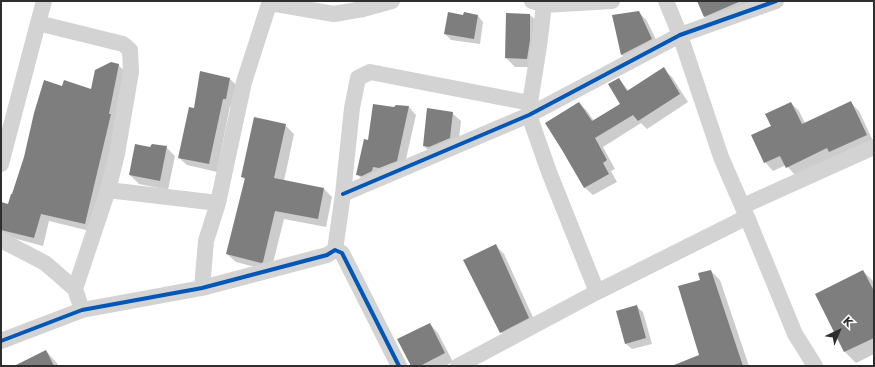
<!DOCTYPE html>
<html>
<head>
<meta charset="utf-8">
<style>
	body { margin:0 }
	#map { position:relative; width:875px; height:367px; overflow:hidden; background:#fff; font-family:"DejaVu Sans",sans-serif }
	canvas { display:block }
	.frame { position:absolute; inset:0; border:2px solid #2e2e2e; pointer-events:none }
	.north { position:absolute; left:819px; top:311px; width:40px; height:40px; -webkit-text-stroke:3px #fff; paint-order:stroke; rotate:44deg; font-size:11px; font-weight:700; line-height:16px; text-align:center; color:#2e2e2e }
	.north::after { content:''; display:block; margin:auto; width:14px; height:18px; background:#2e2e2e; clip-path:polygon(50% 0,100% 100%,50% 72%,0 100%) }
</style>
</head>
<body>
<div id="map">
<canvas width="875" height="367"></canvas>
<div class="frame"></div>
<div class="north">K</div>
</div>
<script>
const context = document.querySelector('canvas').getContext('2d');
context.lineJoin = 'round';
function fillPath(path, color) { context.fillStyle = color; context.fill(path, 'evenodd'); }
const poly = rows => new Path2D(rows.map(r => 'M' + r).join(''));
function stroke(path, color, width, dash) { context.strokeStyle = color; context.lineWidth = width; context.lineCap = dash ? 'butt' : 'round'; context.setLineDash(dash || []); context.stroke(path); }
fillPath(poly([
	[699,1,770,1,713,24,704,16],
	[639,12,647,21,660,48,631,63,622,55,613,16],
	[507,14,530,15,539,23,536,67,515,67,506,58],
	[464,16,478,16,483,22,480,44,451,40,445,34],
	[118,65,127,73,94,232,49,221,43,246,2,235,1,234,1,203,9,206,63,87,92,90],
	[663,69,672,77,688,102,647,129,641,123,603,147,615,169,611,171,617,182,593,195,584,187,579,103,587,111,594,121,622,104,619,79,629,91],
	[229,78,237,86,234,107,230,106,217,172,187,165,179,158,195,109],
	[791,103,799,111,805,123,851,103,859,111,874,143,795,175,786,165,773,171,765,162,772,127],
	[396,106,409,107,416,115,404,168,365,182,357,174,369,141],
	[452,113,461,121,458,147,432,154,424,146],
	[285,125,294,134,284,181,324,189,332,197,326,227,284,219,271,271,270,271,236,262,227,254,246,180,242,177],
	[166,147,175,156,168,190,139,184,130,175,150,148],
	[496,246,504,254,537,326,509,341,501,332],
	[711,271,720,280,749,366,673,366,700,356,702,281],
	[863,271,874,282,874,354,856,363,845,352,816,294],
	[637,307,643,312,652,344,632,349,626,344],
	[430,324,438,333,453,362,445,366,412,366],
	[46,351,56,362,59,366,16,366]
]), '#0003');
fillPath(poly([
	[697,1,741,1,704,17],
	[639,11,652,39,621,55,612,15],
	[448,12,463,15,464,12,478,15,474,39,444,34],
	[506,13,530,14,530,40,527,59,505,58],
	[111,62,119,64,109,114,111,114,85,224,41,214,34,238,1,230,1,202,8,204,11,194,12,194,24,157,34,113,44,80,62,86,64,80,91,89,95,70],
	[664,67,680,94,638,121,633,115,595,138,607,160,603,163,609,174,584,188,562,150,545,123,579,102,592,121,620,104,608,84,619,78,627,91],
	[200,71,230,78,226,99,223,99,209,164,178,158,189,107,194,108],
	[851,101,867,135,829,152,827,148,786,168,780,156,764,163,751,135,771,126,765,114,791,102,802,124],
	[373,104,394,107,396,105,409,106,397,161,379,168,373,167,372,171,362,176,356,175,364,139,368,140],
	[427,108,453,112,450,138,429,147,423,146],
	[254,117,286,124,274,178,324,188,318,219,275,211,263,262,261,263,226,254,245,178,241,177],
	[135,144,150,147,152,144,167,146,160,181,129,175],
	[496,244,529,318,500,333,463,260],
	[711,270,743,366,674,366,674,365,699,355,678,286,700,280,698,273],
	[863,270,874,291,874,338,844,352,815,294],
	[637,305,646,338,625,344,616,311],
	[430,323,445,353,420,366,411,366,397,339],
	[46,350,54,366,14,366]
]), '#7e7e7e');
stroke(poly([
	[44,1,38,23,123,44,130,50,131,72,117,154,108,190,75,289,82,310],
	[532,1,544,5,612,1],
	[666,1,680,35,721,157,747,217,795,334,815,366],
	[270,3,334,14,363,9,392,1],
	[544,5,539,46,530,103,529,115,549,172,597,292],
	[1,164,38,23],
	[108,190,218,203],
	[343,194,529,115,680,35,776,1],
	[743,206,874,147],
	[1,240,45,263,75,289],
	[335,250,343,194,352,108,358,78,370,72,530,103],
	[202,288,206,241,218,203,244,82,270,1],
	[1,341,82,310,202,288,327,255,335,250,342,253,399,366],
	[458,366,597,292,747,217]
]), '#d3d3d3', 16);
stroke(poly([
	[343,194,529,115,680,35,776,1],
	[1,341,82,310,202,288,327,255,335,250,342,253,399,366]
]), '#0057b8', 4);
</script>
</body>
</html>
